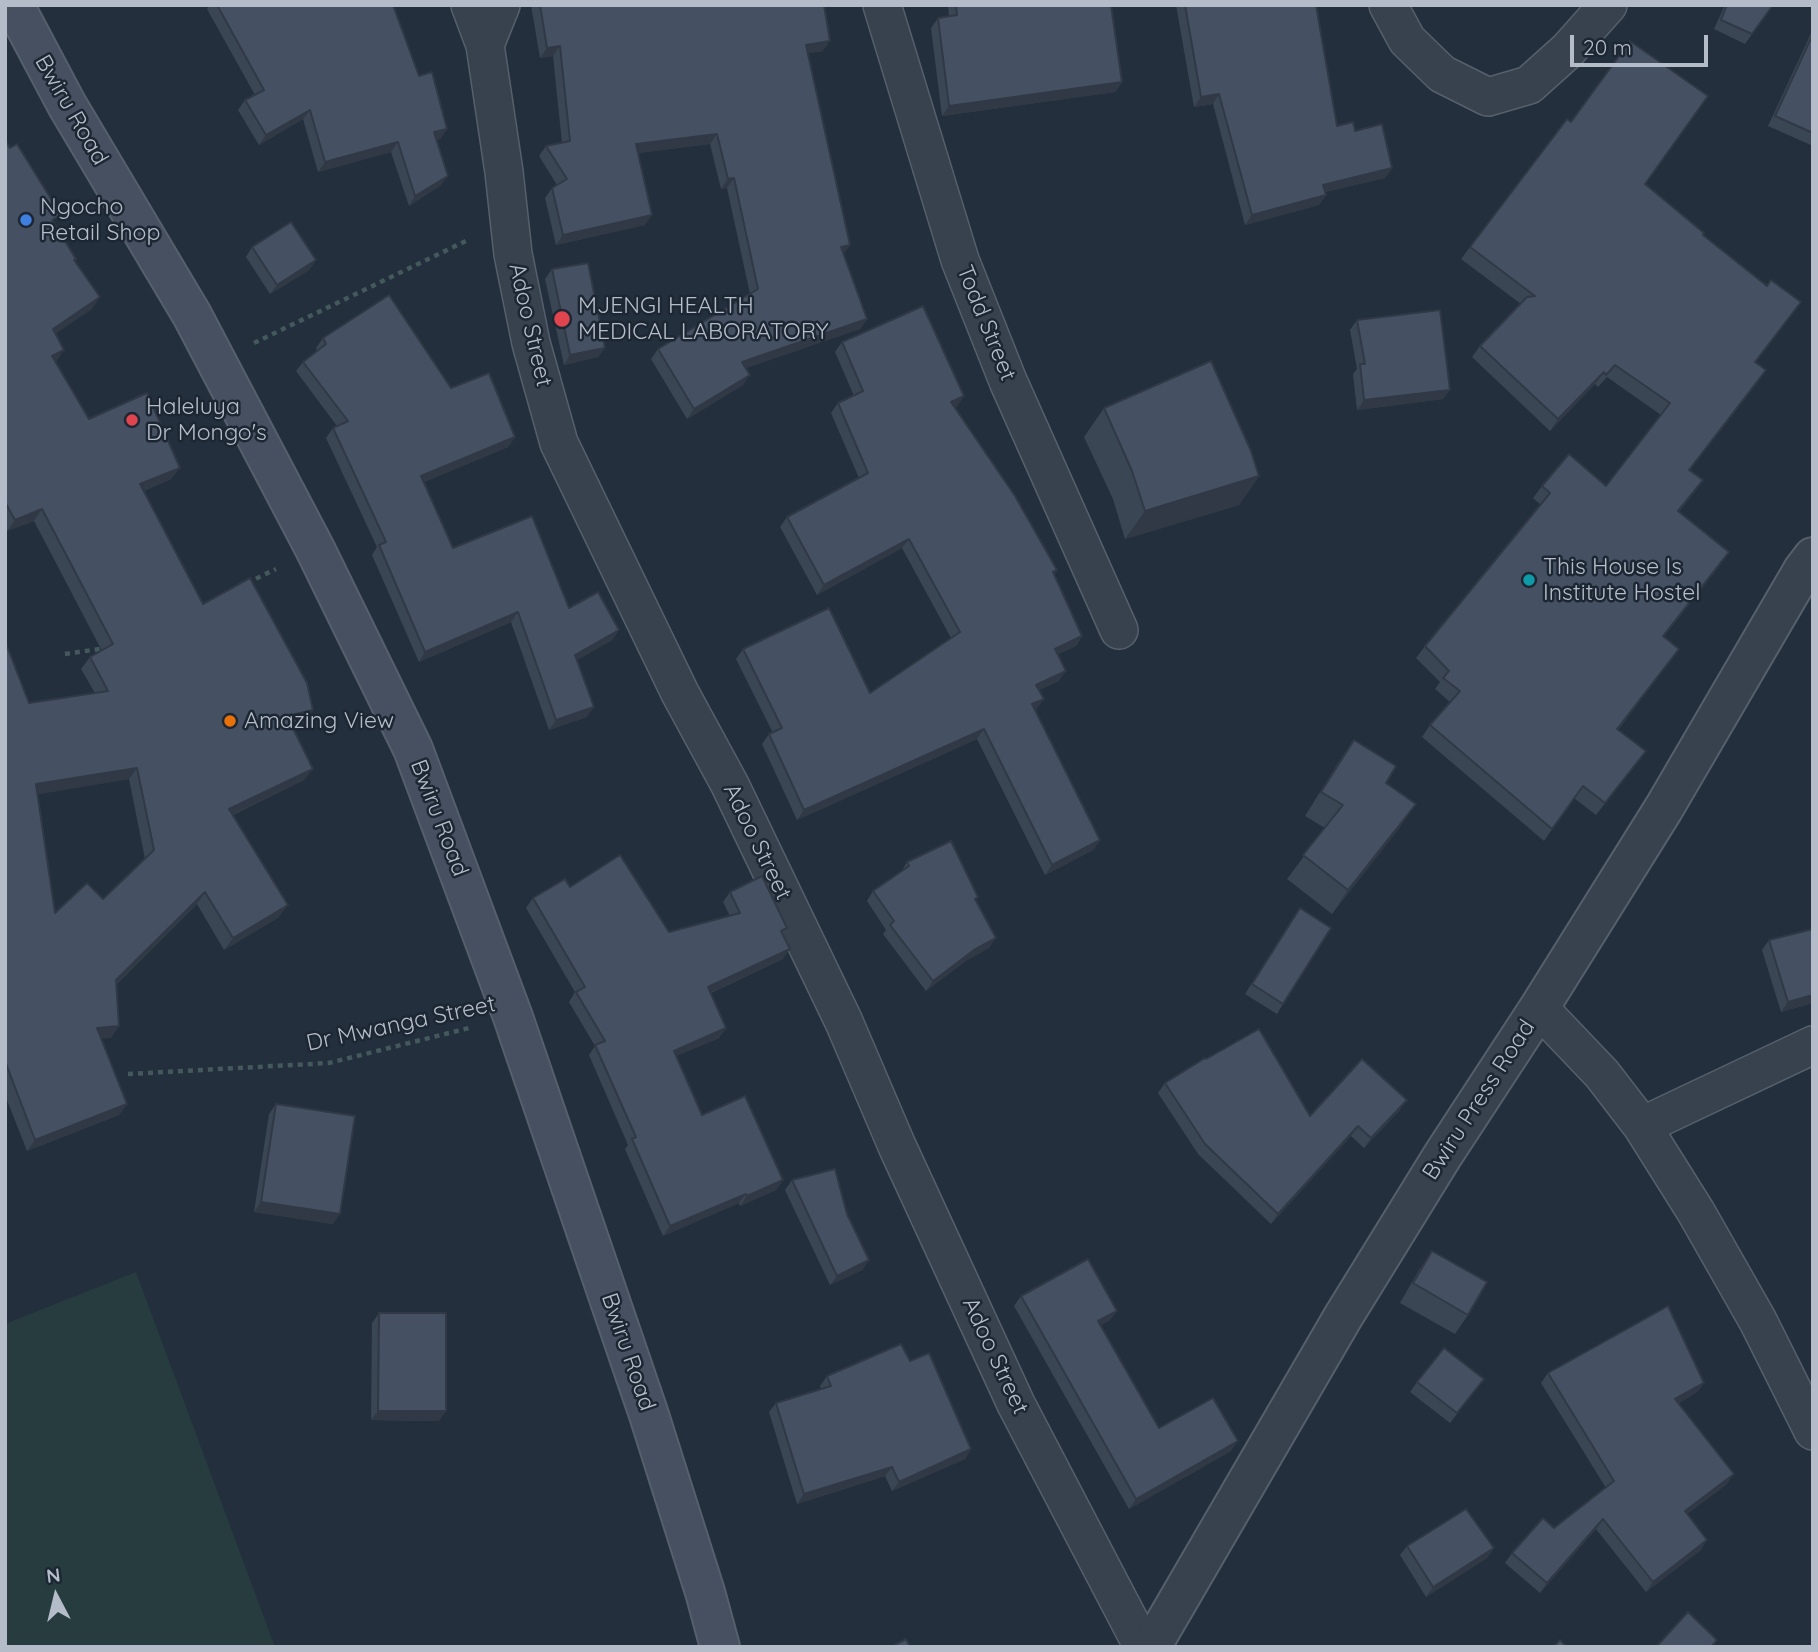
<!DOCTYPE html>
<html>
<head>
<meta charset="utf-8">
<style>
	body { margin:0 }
	#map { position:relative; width:1818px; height:1652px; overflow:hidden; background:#242f3e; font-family:Quicksand,sans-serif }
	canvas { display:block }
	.frame { position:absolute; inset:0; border:7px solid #b4bcc9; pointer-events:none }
	.north { position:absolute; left:21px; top:1561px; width:70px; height:70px; -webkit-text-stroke:5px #1d2633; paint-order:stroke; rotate:353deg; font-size:19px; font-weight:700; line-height:28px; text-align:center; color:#b4bcc9 }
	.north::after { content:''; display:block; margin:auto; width:24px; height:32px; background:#b4bcc9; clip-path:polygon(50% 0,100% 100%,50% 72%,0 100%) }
	.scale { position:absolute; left:1570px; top:35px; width:138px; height:32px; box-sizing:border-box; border:4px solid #b4bcc9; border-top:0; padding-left:9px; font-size:21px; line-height:24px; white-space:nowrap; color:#b4bcc9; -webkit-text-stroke:5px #1d2633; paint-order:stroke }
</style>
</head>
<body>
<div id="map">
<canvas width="1818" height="1652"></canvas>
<div class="frame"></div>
<div class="north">N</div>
<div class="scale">20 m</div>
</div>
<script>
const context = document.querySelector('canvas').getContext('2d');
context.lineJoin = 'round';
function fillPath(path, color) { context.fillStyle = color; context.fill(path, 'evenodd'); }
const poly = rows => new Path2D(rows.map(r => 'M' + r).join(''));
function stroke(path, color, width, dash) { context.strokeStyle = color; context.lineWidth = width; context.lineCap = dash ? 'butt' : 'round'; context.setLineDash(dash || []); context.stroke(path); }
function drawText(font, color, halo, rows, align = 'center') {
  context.font = font + ' Quicksand,sans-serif'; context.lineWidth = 5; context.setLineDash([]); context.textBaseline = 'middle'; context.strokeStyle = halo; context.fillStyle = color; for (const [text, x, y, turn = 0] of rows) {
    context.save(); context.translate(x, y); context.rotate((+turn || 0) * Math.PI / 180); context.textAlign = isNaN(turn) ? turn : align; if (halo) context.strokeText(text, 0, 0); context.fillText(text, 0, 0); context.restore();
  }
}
fillPath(poly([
	[136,1272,275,1647,5,1647,5,1324]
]), '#263c3f');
const minor = poly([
	[470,5,485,45,504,172,513,254,531,343,559,443,680,693,730,785,844,1022,897,1146,1016,1404,1143,1647],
	[882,5,960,260,1008,381,1119,630],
	[1388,5,1407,40,1442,74,1488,97,1529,85,1568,50,1608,5],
	[485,45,501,5],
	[1539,1008,1602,1074,1642,1126,1696,1212,1758,1321,1813,1431],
	[1642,1126,1813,1045]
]);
const tertiary = poly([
	[1151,1647,1343,1317,1443,1155,1539,1008,1664,808,1803,570,1813,557]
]);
const secondary = poly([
	[14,5,67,105,192,315,315,549,413,749,513,1017,649,1415,705,1592,720,1647]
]);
stroke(minor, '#565f6c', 40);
stroke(tertiary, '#565f6c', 42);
stroke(secondary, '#565f6c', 42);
stroke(poly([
	[254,343,470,239],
	[247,583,276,569],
	[65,654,106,648],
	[128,1074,329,1063,473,1027]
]), '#44595c', 4.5, [5, 5]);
stroke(minor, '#38414e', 37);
stroke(tertiary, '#38414e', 38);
stroke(secondary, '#465061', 38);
fillPath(poly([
	[209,5,393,5,419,76,447,129,440,139,436,140,441,185,409,206,391,152,318,172,303,119,259,145,238,110,245,100,255,95,207,9],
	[531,5,824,5,823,51,808,53,850,245,843,254,867,319,860,329,745,368,743,385,687,419,651,359,658,349,750,294,727,188,721,189,710,144,638,153,645,225,556,245,545,198,552,188,557,185,539,156,546,146,562,143,553,56,540,58],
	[948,5,1111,5,1122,82,1115,92,942,116,931,28,938,18,949,16],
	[1176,5,1316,5,1337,126,1355,131,1392,168,1385,178,1325,192,1326,195,1319,205,1245,225,1213,104,1194,107],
	[1725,5,1773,5,1745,44,1714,29],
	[1813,29,1813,146,1768,126],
	[5,140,76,259,75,261,92,309,55,333,55,362,89,419,171,479,144,491,203,604,313,710,305,722,291,725,304,780,233,815,279,917,224,950,197,904,117,984,111,1038,101,1038,127,1104,119,1115,27,1151,5,1095,5,641,29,703,95,693,81,669,90,657,102,651,34,521,7,531,5,529],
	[129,779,145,859,103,899,55,913,38,794],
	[1645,184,1703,235,1767,286,1801,302,1756,362,1758,382,1690,470,1703,480,1679,512,1721,564,1664,636,1671,660,1618,730,1646,751,1596,815,1574,798,1544,841,1422,737,1430,725,1450,702,1435,689,1440,682,1416,658,1425,646,1541,505,1533,498,1542,486,1606,486,1661,415,1607,377,1598,387,1595,384,1550,431,1472,357,1480,346,1521,304,1461,259,1470,247],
	[252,247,316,260,309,270,270,294,246,257],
	[552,269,605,348,598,357,564,365,545,279],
	[1357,320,1443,399,1357,410,1353,374,1357,369,1350,330],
	[323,338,451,388,515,437,508,447,424,482,453,548,569,608,619,630,612,640,577,660,587,717,549,730,511,622,419,662,372,555,377,547,326,438,333,428,337,426,296,371,303,362,317,351,316,348],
	[842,342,964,396,957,406,955,407,1057,570,1054,574,1082,636,1076,646,1058,654,1059,681,1039,690,1037,709,1035,710,1100,840,1093,850,1045,875,977,739,797,820,762,744,769,734,773,733,736,659,743,649,870,693,951,638,902,548,817,595,780,527,787,517,859,478,831,413,838,403,854,396,835,352],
	[1104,408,1259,476,1239,505,1125,539,1113,499,1084,437],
	[1354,740,1386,783,1400,827,1332,914,1287,879,1325,828,1305,816,1338,763],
	[907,862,976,900,989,948,967,960,926,991,883,934,886,930,867,901,873,891,901,872],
	[570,887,669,932,730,916,723,902,730,892,787,928,783,935,783,959,711,993,726,1028,719,1038,676,1056,702,1115,783,1180,776,1190,740,1206,739,1203,663,1236,625,1149,628,1145,589,1055,595,1046,569,1002,575,992,526,908,533,898],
	[1293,918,1283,1004,1277,1014,1245,994],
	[1769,940,1813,1003,1781,1012,1762,950],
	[1206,1059,1310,1116,1400,1110,1364,1148,1351,1136,1271,1224,1198,1154,1158,1093,1165,1083],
	[276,1104,333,1224,254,1212,269,1114],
	[792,1180,847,1214,869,1260,862,1270,830,1285,785,1190],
	[1432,1251,1468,1315,1455,1334,1400,1303,1419,1270],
	[1021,1296,1117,1311,1110,1320,1101,1325,1159,1428,1231,1451,1129,1509,1014,1306],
	[379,1313,439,1421,371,1420,372,1323],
	[910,1361,971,1449,965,1459,892,1491,885,1476,797,1504,769,1412,776,1403,821,1389,820,1386,827,1376],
	[1548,1373,1704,1383,1697,1392,1679,1403,1727,1484,1687,1514,1701,1550,1646,1592,1596,1529,1540,1593,1505,1563,1512,1553,1554,1528,1606,1488,1541,1383],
	[1484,1379,1450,1423,1410,1392,1417,1382],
	[1407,1546,1494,1548,1487,1558,1426,1597,1400,1555]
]), '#3b4654');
fillPath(poly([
	[830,41,823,51,799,54,806,45],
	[560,46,553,56,540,58,547,48],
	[1122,82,1115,92,942,116,949,106],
	[1219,94,1213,104,1194,107,1201,97],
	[310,110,303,119,259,145,266,135],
	[447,129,440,139,427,142,434,132],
	[717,134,710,144,629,154,636,144],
	[398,142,391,152,318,172,325,162],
	[1392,168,1385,178,1316,194,1323,185],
	[448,176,441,185,409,206,415,196],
	[734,178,727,188,721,189,728,179],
	[1326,195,1319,205,1245,225,1252,215],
	[652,215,645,225,556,245,563,235],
	[850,245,843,255,841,247],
	[316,260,309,270,270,294,277,285],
	[100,297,92,309,45,341,53,329],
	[867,319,860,329,735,372,742,362],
	[605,348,598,357,564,365,570,355],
	[64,350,56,362,44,368,52,356],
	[1766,370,1758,382,1681,481,1689,470],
	[1604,372,1595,384,1550,431,1558,419],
	[750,375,743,385,687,419,694,409],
	[1450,390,1443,399,1357,410,1364,400],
	[964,396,957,406,944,412,951,402],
	[515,437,508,447,414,486,421,476],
	[180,468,171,479,132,496,140,484],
	[1259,476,1239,505,1125,539,1145,511],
	[42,509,34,521,7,531,15,520],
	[909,539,902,548,817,595,824,585],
	[1729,552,1721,564,1655,648,1663,636],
	[518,612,511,622,419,662,425,652],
	[619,630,612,640,568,665,575,655],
	[1082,636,1076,646,1048,659,1055,649],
	[1066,671,1059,681,1030,694,1036,685],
	[1044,699,1037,709,1025,714,1032,704],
	[594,707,587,717,549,730,556,720],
	[313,710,305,722,278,727,287,716],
	[984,729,977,739,797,820,804,810],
	[137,768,129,779,28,796,36,784],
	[313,769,304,780,221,820,229,809],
	[1416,804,1400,827,1332,914,1348,890],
	[1100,840,1093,850,1045,875,1052,865],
	[205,892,197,904,108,992,116,980],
	[288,905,279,917,224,950,233,938],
	[996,938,989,948,967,960,926,991,933,981,974,950],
	[790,949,783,959,701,997,708,987],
	[1813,995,1813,1003,1781,1012,1788,1002],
	[119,1026,111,1038,89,1039,97,1028],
	[726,1028,719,1038,667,1060,674,1051],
	[1407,1100,1400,1110,1364,1148,1371,1138],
	[127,1104,119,1115,27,1151,35,1140],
	[1358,1126,1351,1136,1271,1224,1278,1214],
	[783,1180,776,1190,740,1206,747,1196],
	[746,1194,739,1203,663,1236,670,1226],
	[261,1202,340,1214,333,1224,254,1212],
	[869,1260,862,1270,830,1285,837,1276],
	[1117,1311,1110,1320,1091,1330,1098,1321],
	[1704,1383,1697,1392,1669,1409,1675,1399],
	[378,1411,446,1411,439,1421,371,1420],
	[1238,1441,1231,1451,1129,1509,1136,1499],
	[971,1449,965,1459,892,1491,899,1482],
	[892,1467,885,1476,797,1504,804,1494],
	[1734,1474,1727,1484,1678,1521,1685,1511],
	[1603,1519,1596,1529,1540,1593,1547,1583],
	[1707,1540,1701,1550,1646,1592,1653,1582],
	[1494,1548,1487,1558,1426,1597,1433,1587]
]), '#303945');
const building = poly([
	[217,5,393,5,419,76,432,72,447,129,434,132,448,176,415,196,398,142,325,162,310,110,266,135,245,100,264,90,217,5],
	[540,5,824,5,830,41,806,45,850,245,841,247,867,319,742,362,750,375,694,409,658,349,758,289,734,178,728,179,717,134,636,144,652,215,563,235,552,188,567,179,546,146,570,141,560,46,547,48,540,5],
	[956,5,1111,5,1122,82,949,106,938,18,957,15,956,5],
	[1185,5,1316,5,1337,126,1353,122,1355,131,1382,124,1392,168,1323,185,1326,195,1252,215,1219,94,1201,97,1185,5],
	[1727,5,1773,5,1752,34,1721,20,1727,5],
	[1813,34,1813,133,1775,116,1813,34],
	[1630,41,1708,96,1645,184,1704,233,1703,235,1767,286,1771,280,1801,302,1755,362,1766,370,1689,470,1703,480,1678,511,1729,552,1663,636,1679,649,1617,729,1646,751,1605,803,1583,786,1552,829,1430,725,1460,691,1443,678,1449,671,1425,646,1550,493,1542,486,1569,454,1606,486,1670,403,1615,365,1606,375,1604,372,1558,419,1480,346,1527,297,1535,296,1470,247,1567,119,1571,122,1630,41],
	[5,140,10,148,17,144,61,215,52,220,76,259,74,260,100,297,53,329,64,350,52,356,89,419,147,393,180,468,140,484,203,604,250,578,307,683,313,710,287,716,313,769,229,809,288,905,233,938,205,892,116,980,119,1026,97,1028,127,1104,35,1140,5,1061,5,641,29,703,108,691,90,657,113,644,42,509,15,520,5,502,5,140],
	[137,768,154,850,103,899,87,883,55,913,36,784,137,768],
	[291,222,316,260,277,285,252,247,291,222],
	[588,263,605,348,570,355,552,269,588,263],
	[389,295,451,388,489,373,515,437,421,476,453,548,532,516,569,608,598,592,619,630,575,655,594,707,556,720,518,612,425,652,379,545,386,542,333,428,348,421,303,362,326,344,323,338,389,295],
	[923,306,964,396,951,402,1015,496,1057,570,1053,572,1082,636,1055,649,1066,671,1036,685,1044,699,1032,704,1100,840,1052,865,984,729,804,810,769,734,782,728,743,649,829,608,870,693,960,632,909,539,824,585,787,517,868,473,838,403,863,391,842,342,923,306],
	[1440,310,1450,390,1364,400,1360,364,1365,364,1357,320,1440,310],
	[1211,361,1251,451,1259,476,1145,511,1132,471,1104,408,1211,361],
	[1354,740,1396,766,1386,783,1416,804,1348,890,1303,855,1343,805,1321,792,1354,740],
	[951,841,978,897,975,899,996,938,974,950,933,981,890,925,894,921,873,891,909,866,907,862,951,841],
	[620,855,669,932,740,913,730,892,762,876,787,928,781,931,790,949,708,987,726,1028,674,1051,702,1115,745,1096,783,1180,747,1196,746,1194,670,1226,632,1139,636,1137,595,1045,605,1041,576,992,585,987,533,898,565,879,570,887,620,855],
	[1300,908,1331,928,1283,1004,1252,984,1300,908],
	[1813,929,1813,995,1788,1002,1769,940,1813,929],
	[1259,1029,1310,1116,1362,1059,1407,1100,1371,1138,1358,1126,1278,1214,1205,1144,1165,1083,1205,1058,1206,1059,1259,1029],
	[276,1104,355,1116,340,1214,261,1202,276,1104],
	[835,1169,847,1214,869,1260,837,1276,792,1180,835,1169],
	[1432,1251,1487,1282,1468,1315,1413,1283,1432,1251],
	[1088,1259,1117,1311,1098,1321,1159,1428,1213,1398,1238,1441,1136,1499,1021,1296,1088,1259],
	[1668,1306,1704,1383,1675,1399,1734,1474,1685,1511,1707,1540,1653,1582,1603,1519,1547,1583,1512,1553,1543,1518,1554,1528,1614,1481,1548,1373,1668,1306],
	[379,1313,446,1313,446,1411,378,1411,379,1313],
	[901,1344,910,1361,929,1353,971,1449,899,1482,892,1467,804,1494,776,1403,831,1386,827,1376,901,1344],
	[1444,1348,1484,1379,1457,1413,1417,1382,1444,1348],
	[1466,1509,1494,1548,1433,1587,1407,1546,1466,1509],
	[1688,1612,1717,1640,1711,1647,1656,1647,1688,1612],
	[906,1639,910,1647,891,1647,906,1639],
	[1560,1640,1567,1647,1553,1647,1560,1640]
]);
fillPath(building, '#455162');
stroke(building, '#303945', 2);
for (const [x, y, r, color] of [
	[26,220,7,"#3f7fe0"],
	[562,319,9,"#e0444e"],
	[132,420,7,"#e0444e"],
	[1529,580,7,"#0f9aa8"],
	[230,721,7,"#e8710a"]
]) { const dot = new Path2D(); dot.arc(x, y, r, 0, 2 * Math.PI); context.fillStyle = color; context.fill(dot); stroke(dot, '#1d2633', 2.5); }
drawText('23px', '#b4bcc9', '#1d2633', [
	["Bwiru Road",71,110,60],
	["Todd Street",986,323,68],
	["Adoo Street",530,325,77],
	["Bwiru Road",439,818,69],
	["Adoo Street",757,842,64],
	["Dr Mwanga Street",401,1024,-12],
	["Bwiru Press Road",1479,1100,-57],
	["Bwiru Road",628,1352,71],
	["Adoo Street",995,1356,65]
]);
drawText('23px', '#b4bcc9', '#1d2633', [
	["Ngocho",40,207],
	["Retail Shop",40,233],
	["MJENGI HEALTH",578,306],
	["MEDICAL LABORATORY",578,332],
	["Haleluya",146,407],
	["Dr Mongo's",146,433],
	["This House Is",1543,567],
	["Institute Hostel",1543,593],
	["Amazing View",244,721]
], 'left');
</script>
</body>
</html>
